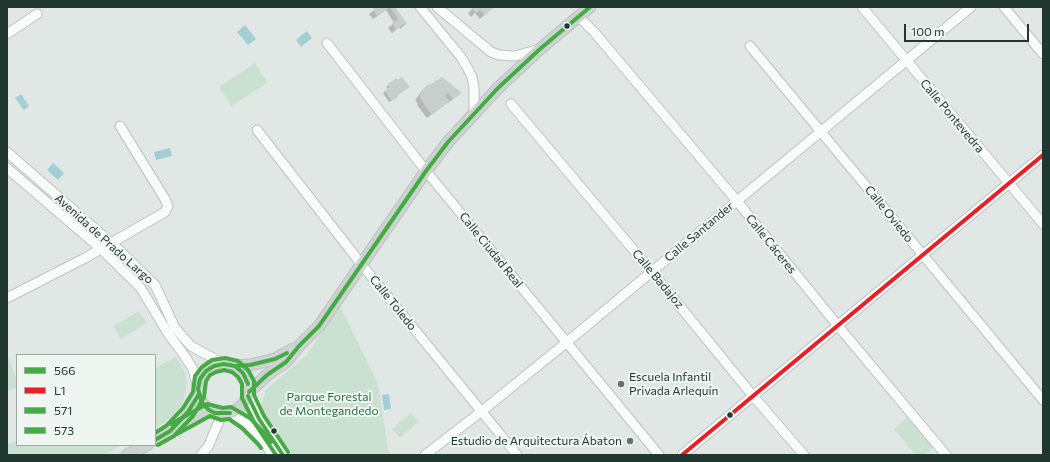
<!DOCTYPE html>
<html>
<head>
<meta charset="utf-8">
<style>
	body { margin:0 }
	#map { position:relative; width:1050px; height:462px; overflow:hidden; background:#e1e7e4; font-family:Commissioner,sans-serif }
	canvas { display:block }
	.frame { position:absolute; inset:0; border:8px solid #213831; pointer-events:none }
	.legend { position:absolute; left:16px; top:354px; width:140px; height:92px; box-sizing:border-box; background:#eff6f2; border:1px solid #9daaa5; margin:0; padding:5px 7px; list-style:none; font-size:12px; color:#213831 }
	.legend li { display:flex; align-items:center; gap:8px; height:20px }
	.legend b { width:20px; border:1px solid #9daaa5 }
	.scale { position:absolute; left:904px; top:24px; width:125px; height:18px; box-sizing:border-box; border:2px solid #213831; border-top:0; padding-left:5px; font-size:12px; line-height:14px; white-space:nowrap; color:#213831; -webkit-text-stroke:3px #eff6f2; paint-order:stroke }
</style>
</head>
<body>
<div id="map">
<canvas width="1050" height="462"></canvas>
<div class="frame"></div>
<ul class="legend">
<li><b style="height:5px;background:#46aa45"></b>566</li>
<li><b style="height:5px;background:#ee1c25"></b>L1</li>
<li><b style="height:5px;background:#46aa45"></b>571</li>
<li><b style="height:5px;background:#46aa45"></b>573</li>
</ul>
<div class="scale">100 m</div>
</div>
<script>
const context = document.querySelector('canvas').getContext('2d');
context.lineJoin = 'round';
function fillPath(path, color) { context.fillStyle = color; context.fill(path, 'evenodd'); }
const poly = rows => new Path2D(rows.map(r => 'M' + r).join(''));
function stroke(path, color, width, dash) { context.strokeStyle = color; context.lineWidth = width; context.lineCap = dash ? 'butt' : 'round'; context.setLineDash(dash || []); context.stroke(path); }
function drawText(font, color, halo, rows, align = 'center') {
  context.font = font + ' Commissioner,sans-serif'; context.lineWidth = 4; context.setLineDash([]); context.textBaseline = 'middle'; context.strokeStyle = halo; context.fillStyle = color; for (const [text, x, y, turn = 0] of rows) {
    context.save(); context.translate(x, y); context.rotate((+turn || 0) * Math.PI / 180); context.textAlign = isNaN(turn) ? turn : align; if (halo) context.strokeText(text, 0, 0); context.fillText(text, 0, 0); context.restore();
  }
}
fillPath(poly([
	[255,63,267,83,232,106,219,87],
	[340,306,378,384,389,455,288,455,261,407,266,389,306,356],
	[139,311,147,323,121,339,113,327],
	[176,357,185,372,187,384,185,395,182,405,173,415,164,423,155,428,155,368],
	[7,359,9,359,17,380,17,387,7,391],
	[411,413,419,421,400,438,392,429],
	[908,417,934,447,925,455,916,455,894,429],
	[17,441,17,445,123,445,103,455,7,455,7,445]
]), '#cae0d1');
fillPath(poly([
	[245,25,256,39,248,45,237,32],
	[307,31,312,38,301,47,296,40],
	[21,94,29,106,24,110,15,98],
	[170,148,172,156,156,160,154,152],
	[53,163,64,173,58,180,47,170],
	[389,394,391,409,384,410,382,395]
]), '#a3ced3');
fillPath(poly([
	[378,7,395,7,406,24,400,29,399,27,392,33,388,28,394,23,386,10,373,19,369,14],
	[474,7,493,7,480,19,475,13,471,17,468,13],
	[442,78,456,97,448,103,448,102,427,118,417,105,418,104,415,100,422,91],
	[389,85,396,96,390,102,389,102,383,93,388,89,386,87]
]), '#0003');
fillPath(poly([
	[376,7,390,7,377,16,373,9],
	[390,7,395,7,407,24,405,25,404,24,396,29,392,23,398,19],
	[473,7,495,7,485,15,480,10,476,13,472,8],
	[402,77,410,87,397,96,398,97,394,100,391,100,385,90,390,87,388,84,396,78,398,80],
	[442,77,462,93,453,99,448,93,445,96,450,101,432,115,421,100,422,100,419,96,423,92,422,90,429,84,430,85]
]), '#c8cecb');
const minor = poly([
	[420,7,461,57,468,69,472,77,474,88,474,114],
	[437,7,491,52,499,55,515,56,540,49],
	[862,7,1043,224],
	[1004,7,1043,54],
	[579,17,594,32,737,201,838,326,946,455],
	[7,34,37,14],
	[327,43,426,171,659,455],
	[750,46,1043,400],
	[511,104,652,272,753,396,804,455],
	[257,130,362,265,517,455],
	[7,152,118,249,155,285,175,328,191,346,224,364],
	[7,168,100,248,140,287,169,335,182,352,193,369,198,389],
	[7,298,85,258,165,212,168,206,165,199,120,126],
	[248,396,259,419,283,455],
	[230,413,246,423,263,440,272,455],
	[201,455,208,447,222,414],
	[425,455,482,411,567,342,971,7],
	[682,455,1043,155]
]);
const major = poly([
	'198 389a25 25 0 1 1 50 0a25 25 0 1 1-50 0Z',
	[235,366,250,365,275,359,293,349],
	[249,392,267,375,286,362,299,346,319,326,426,171,448,142,498,88,540,49,590,7],
	[177,424,188,412,199,394],
	[155,440,209,410],
	[127,455,147,445]
]);
stroke(minor, '#bec3c1', 11);
stroke(major, '#bcc3c1', 13);
stroke(minor, '#fafbfb', 9);
stroke(major, '#ccd4d1', 11);
stroke(poly([
	[235,366,250,365,275,359,287,353],
	[249,392,267,375,286,362,299,346,319,326,426,171,448,142,498,88,540,49,590,7],
	[248,396,259,419,283,455],
	[230,413,215,413,209,410,202,403,198,389,200,379,206,371,214,366,224,364,235,366,243,373,248,384],
	[155,440,170,431,188,412,199,394]
]), '#46aa45', 4);
stroke(poly([
	[682,455,1043,155]
]), '#ee1c25', 4);
stroke(poly([
	[177,434,210,416,221,420,229,419,242,428,258,444,261,448],
	[158,445,174,436,193,416,204,397,206,381,210,375,216,372,224,370,232,372,238,377,242,384,242,398,254,422,276,455]
]), '#46aa45', 4);
stroke(poly([
	[171,424,207,404,223,408,231,407,250,418,267,436,271,442],
	[155,433,166,426,183,408,193,392,195,376,202,367,212,360,225,358,238,361,248,370,254,381,254,395,264,416,288,452]
]), '#46aa45', 4);
for (const [x, y, r, color] of [
	[567,26,3.5,"#213831"],
	[621,384,4,"#647570"],
	[730,415,3.5,"#213831"],
	[274,431,3.5,"#213831"],
	[630,441,4,"#647570"]
]) { const dot = new Path2D(); dot.arc(x, y, r, 0, 2 * Math.PI); context.fillStyle = color; context.fill(dot); stroke(dot, '#eff6f2', 1.5); }
drawText('12px', '#213831', '#eff6f2', [
	["Calle Pontevedra",952,116,50],
	["Calle Oviedo",889,214,51],
	["Calle Santander",699,232,-40],
	["Avenida de Prado Largo",104,239,42],
	["Calle Cáceres",771,244,51],
	["Calle Ciudad Real",491,250,51],
	["Calle Badajoz",658,279,50],
	["Calle Toledo",393,303,51]
]);
drawText('12px', '#213831', '#eff6f2', [
	["Escuela Infantil",629,377],
	["Privada Arlequín",629,391],
	["Estudio de Arquitectura Ábaton",622,441,"right"]
], 'left');
drawText('12px', '#2d6d45', '#eff6f2', [
	["Parque Forestal",329,397],
	["de Montegandedo",329,411]
]);
</script>
</body>
</html>
